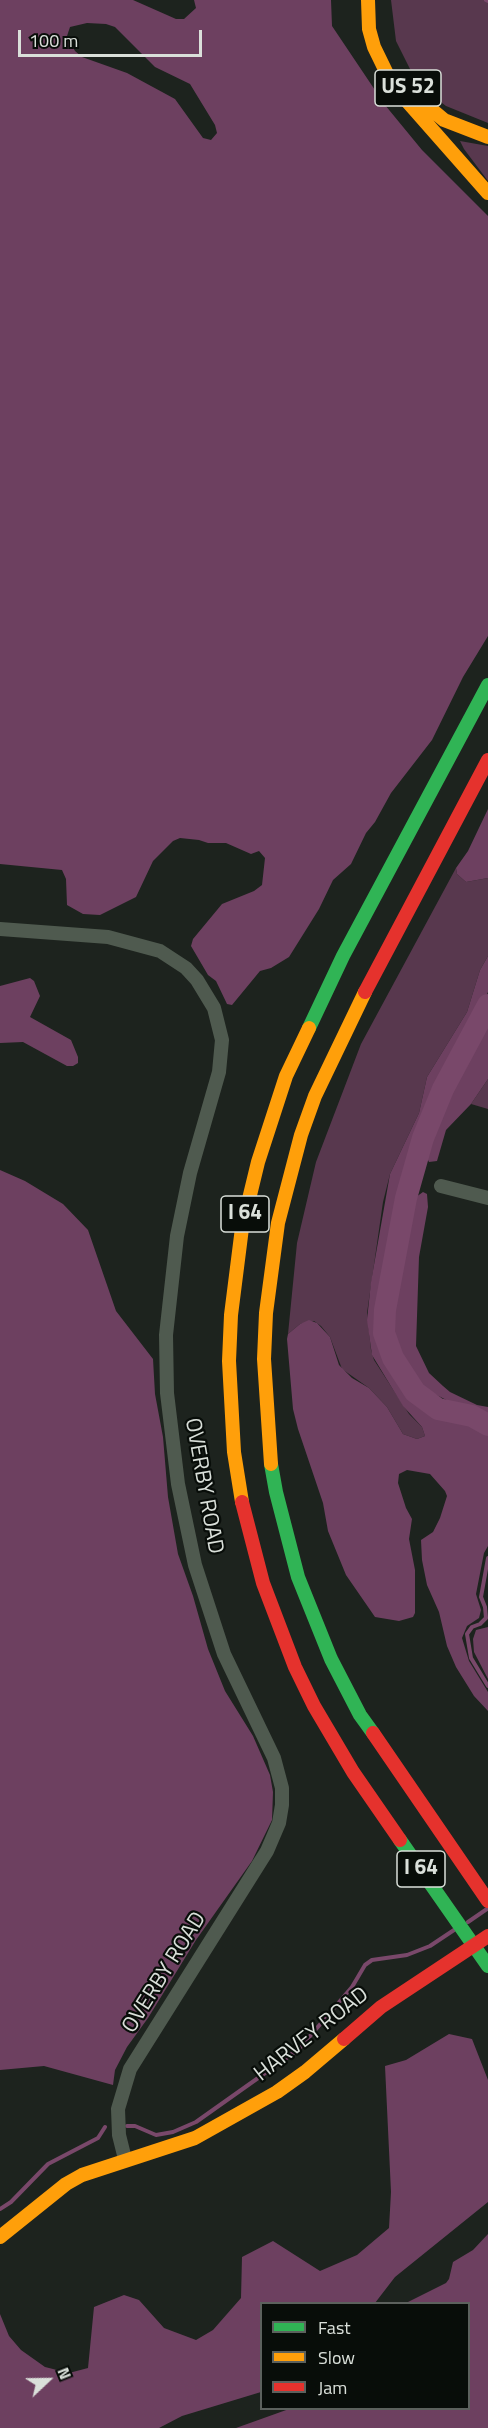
<!DOCTYPE html>
<html>
<head>
<meta charset="utf-8">
<style>
	body { margin:0 }
	#map { position:relative; width:488px; height:2428px; overflow:hidden; background:#1d231e; font-family:"Titillium Web",sans-serif }
	canvas { display:block }
	.legend { position:absolute; left:260px; top:2302px; width:210px; height:108px; box-sizing:border-box; background:#080d09; border:2px solid #5c615d; margin:0; padding:8px 10px; list-style:none; font-size:18px; color:#dae0da }
	.legend li { display:flex; align-items:center; gap:12px; height:30px }
	.legend b { width:30px; border:2px solid #5c615d }
	.north { position:absolute; left:18px; top:2350px; width:60px; height:60px; -webkit-text-stroke:4px #080d09; paint-order:stroke; rotate:68deg; font-size:16px; font-weight:700; line-height:24px; text-align:center; color:#dae0da }
	.north::after { content:''; display:block; margin:auto; width:21px; height:27px; background:#dae0da; clip-path:polygon(50% 0,100% 100%,50% 72%,0 100%) }
	.scale { position:absolute; left:18px; top:30px; width:184px; height:27px; box-sizing:border-box; border:3px solid #dae0da; border-top:0; padding-left:8px; font-size:18px; line-height:21px; white-space:nowrap; color:#dae0da; -webkit-text-stroke:4px #080d09; paint-order:stroke }
</style>
</head>
<body>
<div id="map">
<canvas width="488" height="2428"></canvas>
<ul class="legend">
<li><b style="height:8px;background:#30b455"></b>Fast</li>
<li><b style="height:8px;background:#ff9f0a"></b>Slow</li>
<li><b style="height:8px;background:#e5322d"></b>Jam</li>
</ul>
<div class="north">N</div>
<div class="scale">100 m</div>
</div>
<script>
const context = document.querySelector('canvas').getContext('2d');
context.lineJoin = 'round';
function fillPath(path, color) { context.fillStyle = color; context.fill(path, 'evenodd'); }
const poly = rows => new Path2D(rows.map(r => 'M' + r).join(''));
function stroke(path, color, width, dash) { context.strokeStyle = color; context.lineWidth = width; context.lineCap = dash ? 'butt' : 'round'; context.setLineDash(dash || []); context.stroke(path); }
function drawText(font, color, halo, rows, align = 'center') {
  context.font = font + ' "Titillium Web",sans-serif'; context.lineWidth = 4.5; context.setLineDash([]); context.textBaseline = 'middle'; context.strokeStyle = halo; context.fillStyle = color; for (const [text, x, y, turn = 0] of rows) {
    context.save(); context.translate(x, y); context.rotate((+turn || 0) * Math.PI / 180); context.textAlign = isNaN(turn) ? turn : align; if (halo) context.strokeText(text, 0, 0); context.fillText(text, 0, 0); context.restore();
  }
}
fillPath(poly([
	[391,0,488,0,488,123,446,106,429,93,411,71,396,41],
	[460,141,488,146,488,181,464,149],
	[456,868,457,874,466,882,488,878,488,956,480,970,467,1012,427,1077,419,1113,390,1174,383,1202,367,1313,371,1350,374,1360,409,1414,422,1427,425,1436,417,1439,403,1434,387,1407,369,1388,342,1369,330,1337,321,1326,314,1321,300,1324,288,1334,297,1243,316,1162,361,1044],
	[488,1079,488,1109,471,1104]
]), '#58384e');
fillPath(poly([
	[0,0,133,0,176,19,184,19,196,8,194,0,331,0,332,26,385,105,422,150,488,216,488,636,463,677,432,740,391,793,375,822,366,833,351,864,333,880,319,909,289,957,271,968,260,971,232,1005,227,1004,216,981,208,975,191,946,193,939,222,904,254,891,262,885,265,858,259,851,251,854,226,843,208,843,199,840,180,838,173,841,153,861,136,897,100,915,83,914,67,905,66,879,62,870,0,864],
	[87,23,106,24,115,27,155,67,190,84,215,125,217,133,211,140,203,138,175,99,127,73,82,57,75,51,67,36,70,27],
	[488,809,488,878,466,882,457,874,456,868,468,851],
	[488,956,488,992,471,1030,461,1044,435,1098,422,1127,410,1166,402,1199,394,1250,380,1307,383,1348,388,1361,416,1401,431,1411,488,1429,488,1546,484,1553,476,1594,481,1610,479,1618,467,1626,462,1638,469,1661,488,1692,488,1711,474,1696,456,1667,447,1646,439,1612,427,1585,422,1560,421,1540,433,1532,440,1518,447,1496,445,1491,430,1474,407,1470,399,1474,398,1483,406,1508,412,1519,409,1539,415,1570,415,1613,413,1617,399,1621,375,1617,346,1575,328,1531,323,1503,298,1429,293,1409,287,1339,288,1334,300,1324,309,1320,317,1323,330,1337,339,1365,352,1378,369,1388,387,1407,403,1434,417,1439,425,1436,422,1427,403,1406,372,1355,367,1320,371,1282,390,1174,419,1113,427,1077,467,1012,480,970],
	[30,978,34,981,40,996,30,1017,71,1040,78,1057,78,1063,73,1066,67,1066,23,1042,0,1043,0,986],
	[488,1022,488,1079,471,1104,446,1130,437,1161,429,1162,427,1158,443,1107,466,1068],
	[0,1170,25,1181,63,1204,88,1230,116,1311,153,1359,155,1394,163,1437,168,1497,178,1554,193,1596,208,1649,225,1691,253,1736,270,1775,273,1792,272,1820,252,1861,196,1940,148,2018,127,2047,115,2070,113,2085,44,2066,0,2070],
	[423,1192,427,1194,428,1207,419,1257,416,1346,429,1373,443,1386,450,1392,477,1405,488,1407,488,1415,480,1411,462,1408,421,1387,396,1349,391,1336,389,1318,408,1225,416,1197],
	[488,1627,488,1679,474,1652,473,1639,476,1630],
	[449,2034,472,2039,488,2080,488,2202,395,2277,375,2303,262,2304,261,2392,182,2416,159,2428,0,2428,0,2314,9,2336,21,2350,45,2367,69,2373,88,2368,94,2307,124,2295,139,2300,164,2328,196,2340,213,2330,241,2298,242,2257,273,2241,320,2271,357,2255,389,2228,391,2192,385,2066,406,2060],
	[488,2234,488,2428,236,2428,289,2409,468,2408,468,2304,406,2303,446,2283,449,2279,453,2262,473,2250]
]), '#6d4060');
stroke(poly([
	[486,0,488,1],
	[488,1558,481,1597,485,1607,486,1618,480,1624,472,1627,467,1634,471,1658,488,1686],
	[468,1922,487,1909],
	[127,2126,135,2126,156,2135,173,2132,196,2122,299,2049,352,1987,365,1965,372,1960,407,1955,430,1946,454,1930],
	[0,2209,11,2202,48,2164,98,2138,105,2127]
]), '#79486a', 4);
stroke(poly([
	[488,1005,443,1089,423,1138,406,1198,385,1310,384,1333,393,1358,415,1392,438,1409,472,1416,488,1425]
]), '#79486a', 22);
stroke(poly([
	[0,929,108,937,160,951,186,968,197,980,214,1008,222,1040,219,1072,190,1173,177,1236,166,1335,167,1393,178,1484,195,1565,224,1654,274,1758,282,1788,282,1805,279,1823,267,1851,130,2069,118,2109,119,2135,125,2159],
	[441,1186,488,1198]
]), '#4f5a4f', 14);
stroke(poly([
	[309,1028,343,956,488,685],
	[271,1464,276,1492,298,1577,331,1659,360,1715,373,1733],
	[400,1840,488,1966]
]), '#30b455', 14);
stroke(poly([
	[368,0,369,29,374,47,392,84,488,193],
	[420,100,444,120,488,137],
	[271,1464,264,1359,266,1313,278,1223,301,1135,315,1096,365,992],
	[242,1502,234,1452,229,1361,231,1315,242,1228,258,1162,286,1076,309,1028],
	[0,2237,66,2184,82,2175,195,2138,277,2092,305,2072,344,2039]
]), '#ff9f0a', 14);
stroke(poly([
	[365,992,488,760],
	[242,1502,263,1583,295,1667,314,1706,353,1772,400,1840],
	[373,1733,488,1901],
	[344,2039,381,2007,488,1936]
]), '#e5322d', 14);
for (const [x, y, w] of [
	[408,88,66],
	[245,1214,48],
	[421,1869,48]
]) { const box = new Path2D(); box.roundRect(x - w / 2, y - 18, w, 36, 4.5); context.fillStyle = '#080d09'; context.fill(box); stroke(box, '#dae0da', 1.5); }
drawText('bold 21px', '#dae0da', null, [
	["US 52",408,88],
	["I 64",245,1214],
	["I 64",421,1869]
]);
drawText('22px', '#dae0da', '#080d09', [
	["OVERBY ROAD",203,1486,80],
	["OVERBY ROAD",165,1973,-58],
	["HARVEY ROAD",312,2035,-38]
]);
</script>
</body>
</html>
